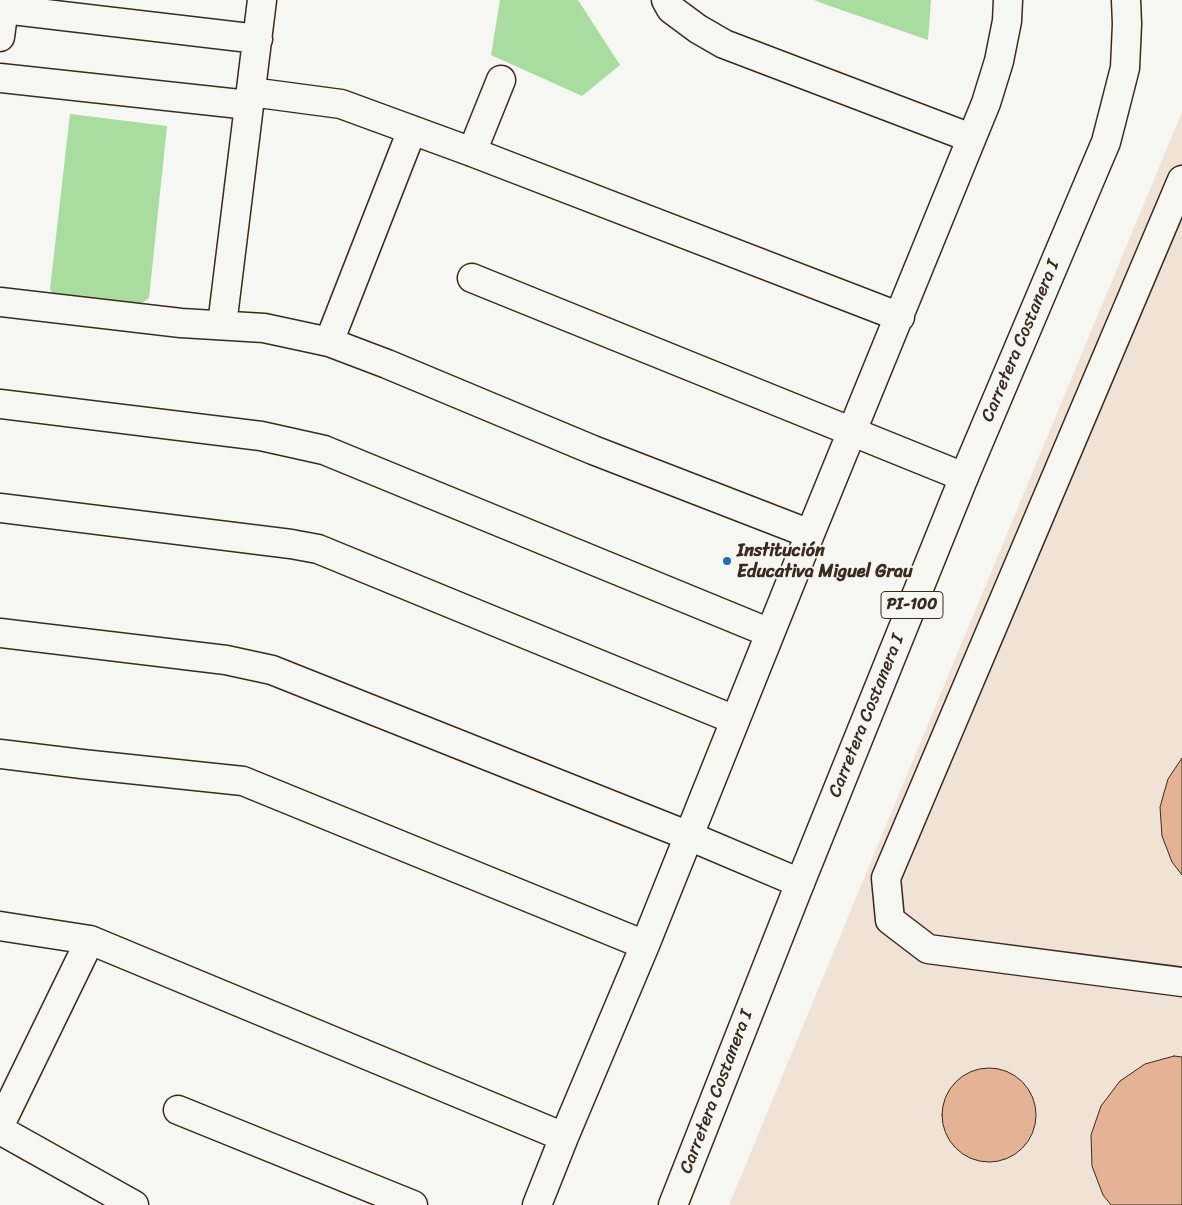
<!DOCTYPE html>
<html>
<head>
<meta charset="utf-8">
<style>
	body { margin:0 }
	canvas { display:block; background:#f6f6f2 }
</style>
</head>
<body>
<canvas width="1182" height="1205"></canvas>
<script>
const context = document.querySelector('canvas').getContext('2d');
context.lineJoin = 'round';
function fillPath(path, color) { context.fillStyle = color; context.fill(path, 'evenodd'); }
const poly = rows => new Path2D(rows.map(r => 'M' + r).join(''));
function stroke(path, color, width, dash) { context.strokeStyle = color; context.lineWidth = width; context.lineCap = dash ? 'butt' : 'round'; context.setLineDash(dash || []); context.stroke(path); }
function drawText(font, color, halo, rows, align = 'center') {
  context.font = font + ' Sriracha,sans-serif'; context.lineWidth = 4; context.setLineDash([]); context.textBaseline = 'middle'; context.strokeStyle = halo; context.fillStyle = color; for (const [text, x, y, turn = 0] of rows) {
    context.save(); context.translate(x, y); context.rotate((+turn || 0) * Math.PI / 180); context.textAlign = isNaN(turn) ? turn : align; if (halo) context.strokeText(text, 0, 0); context.fillText(text, 0, 0); context.restore();
  }
}
fillPath(poly([
	[1182,112,1182,1205,729,1205,848,917]
]), '#f1e2d6');
fillPath(poly([
	[500,0,578,0,620,65,582,96,491,55],
	[814,0,931,0,928,40,827,5],
	[70,114,167,126,149,298,135,308,56,299,50,289]
]), '#a8dd9f');
const building = poly([
	[1182,758,1182,875,1172,862,1162,836,1160,807,1168,779,1182,758],
	[1174,1056,1182,1057,1182,1205,1111,1205,1103,1195,1092,1166,1091,1135,1101,1106,1120,1081,1145,1064,1174,1056],
	'942 1115a47 47 0 1 1 94 0a47 47 0 1 1-94 0Z'
]);
fillPath(building, '#e4b396');
stroke(building, '#3b2a1e', 1);
const minor = poly([
	[666,0,671,9,698,29,724,44,971,138],
	[4,9,258,39],
	[0,37,5,0],
	[0,78,249,105],
	[251,92,341,104,472,152,900,317],
	[472,152,501,80],
	[1182,180,886,878,890,920,928,949,1182,982],
	[472,278,964,477],
	[0,302,181,323,264,328,329,342,387,364,593,450,810,534],
	[222,325,262,0],
	[329,342,412,130],
	[0,404,261,436,324,450,770,633],
	[0,508,291,544,318,549,735,720],
	[0,633,226,660,272,670,689,836,800,883],
	[0,754,82,764,243,781,645,945],
	[0,926,90,940,564,1137],
	[178,1110,413,1205],
	[0,1125,90,940],
	[0,1130,134,1205],
	[537,1205,564,1137,645,945,810,534,986,103,999,61,1007,21,1008,0]
]);
const major = poly([
	[673,1205,800,883,964,477,1106,142,1125,68,1127,24,1126,0]
]);
stroke(minor, '#3b2a1e', 31);
stroke(major, '#3b2a1e', 31);
stroke(minor, '#f6f6f2', 28);
stroke(major, '#f6f6f2', 28);
for (const [x, y, r, color] of [
	[727,561,5,"#1f6fb2"]
]) { const dot = new Path2D(); dot.arc(x, y, r, 0, 2 * Math.PI); context.fillStyle = color; context.fill(dot); stroke(dot, '#f6f6f2', 2); }
for (const [x, y, w] of [
	[912,605,62]
]) { const box = new Path2D(); box.roundRect(x - w / 2, y - 13.5, w, 27, 4); context.fillStyle = '#f6f6f2'; context.fill(box); stroke(box, '#3b2a1e', 1); }
drawText('bold 16px', '#3b2a1e', null, [
	["PI-100",912,605]
]);
drawText('18px', '#3b2a1e', '#f6f6f2', [
	["Carretera Costanera I",1021,341,-67],
	["Carretera Costanera I",867,716,-68],
	["Carretera Costanera I",717,1092,-69]
]);
drawText('bold 18px', '#3b2a1e', '#f6f6f2', [
	["Institución",737,551],
	["Educativa Miguel Grau",737,572]
], 'left');
</script>
</body>
</html>
